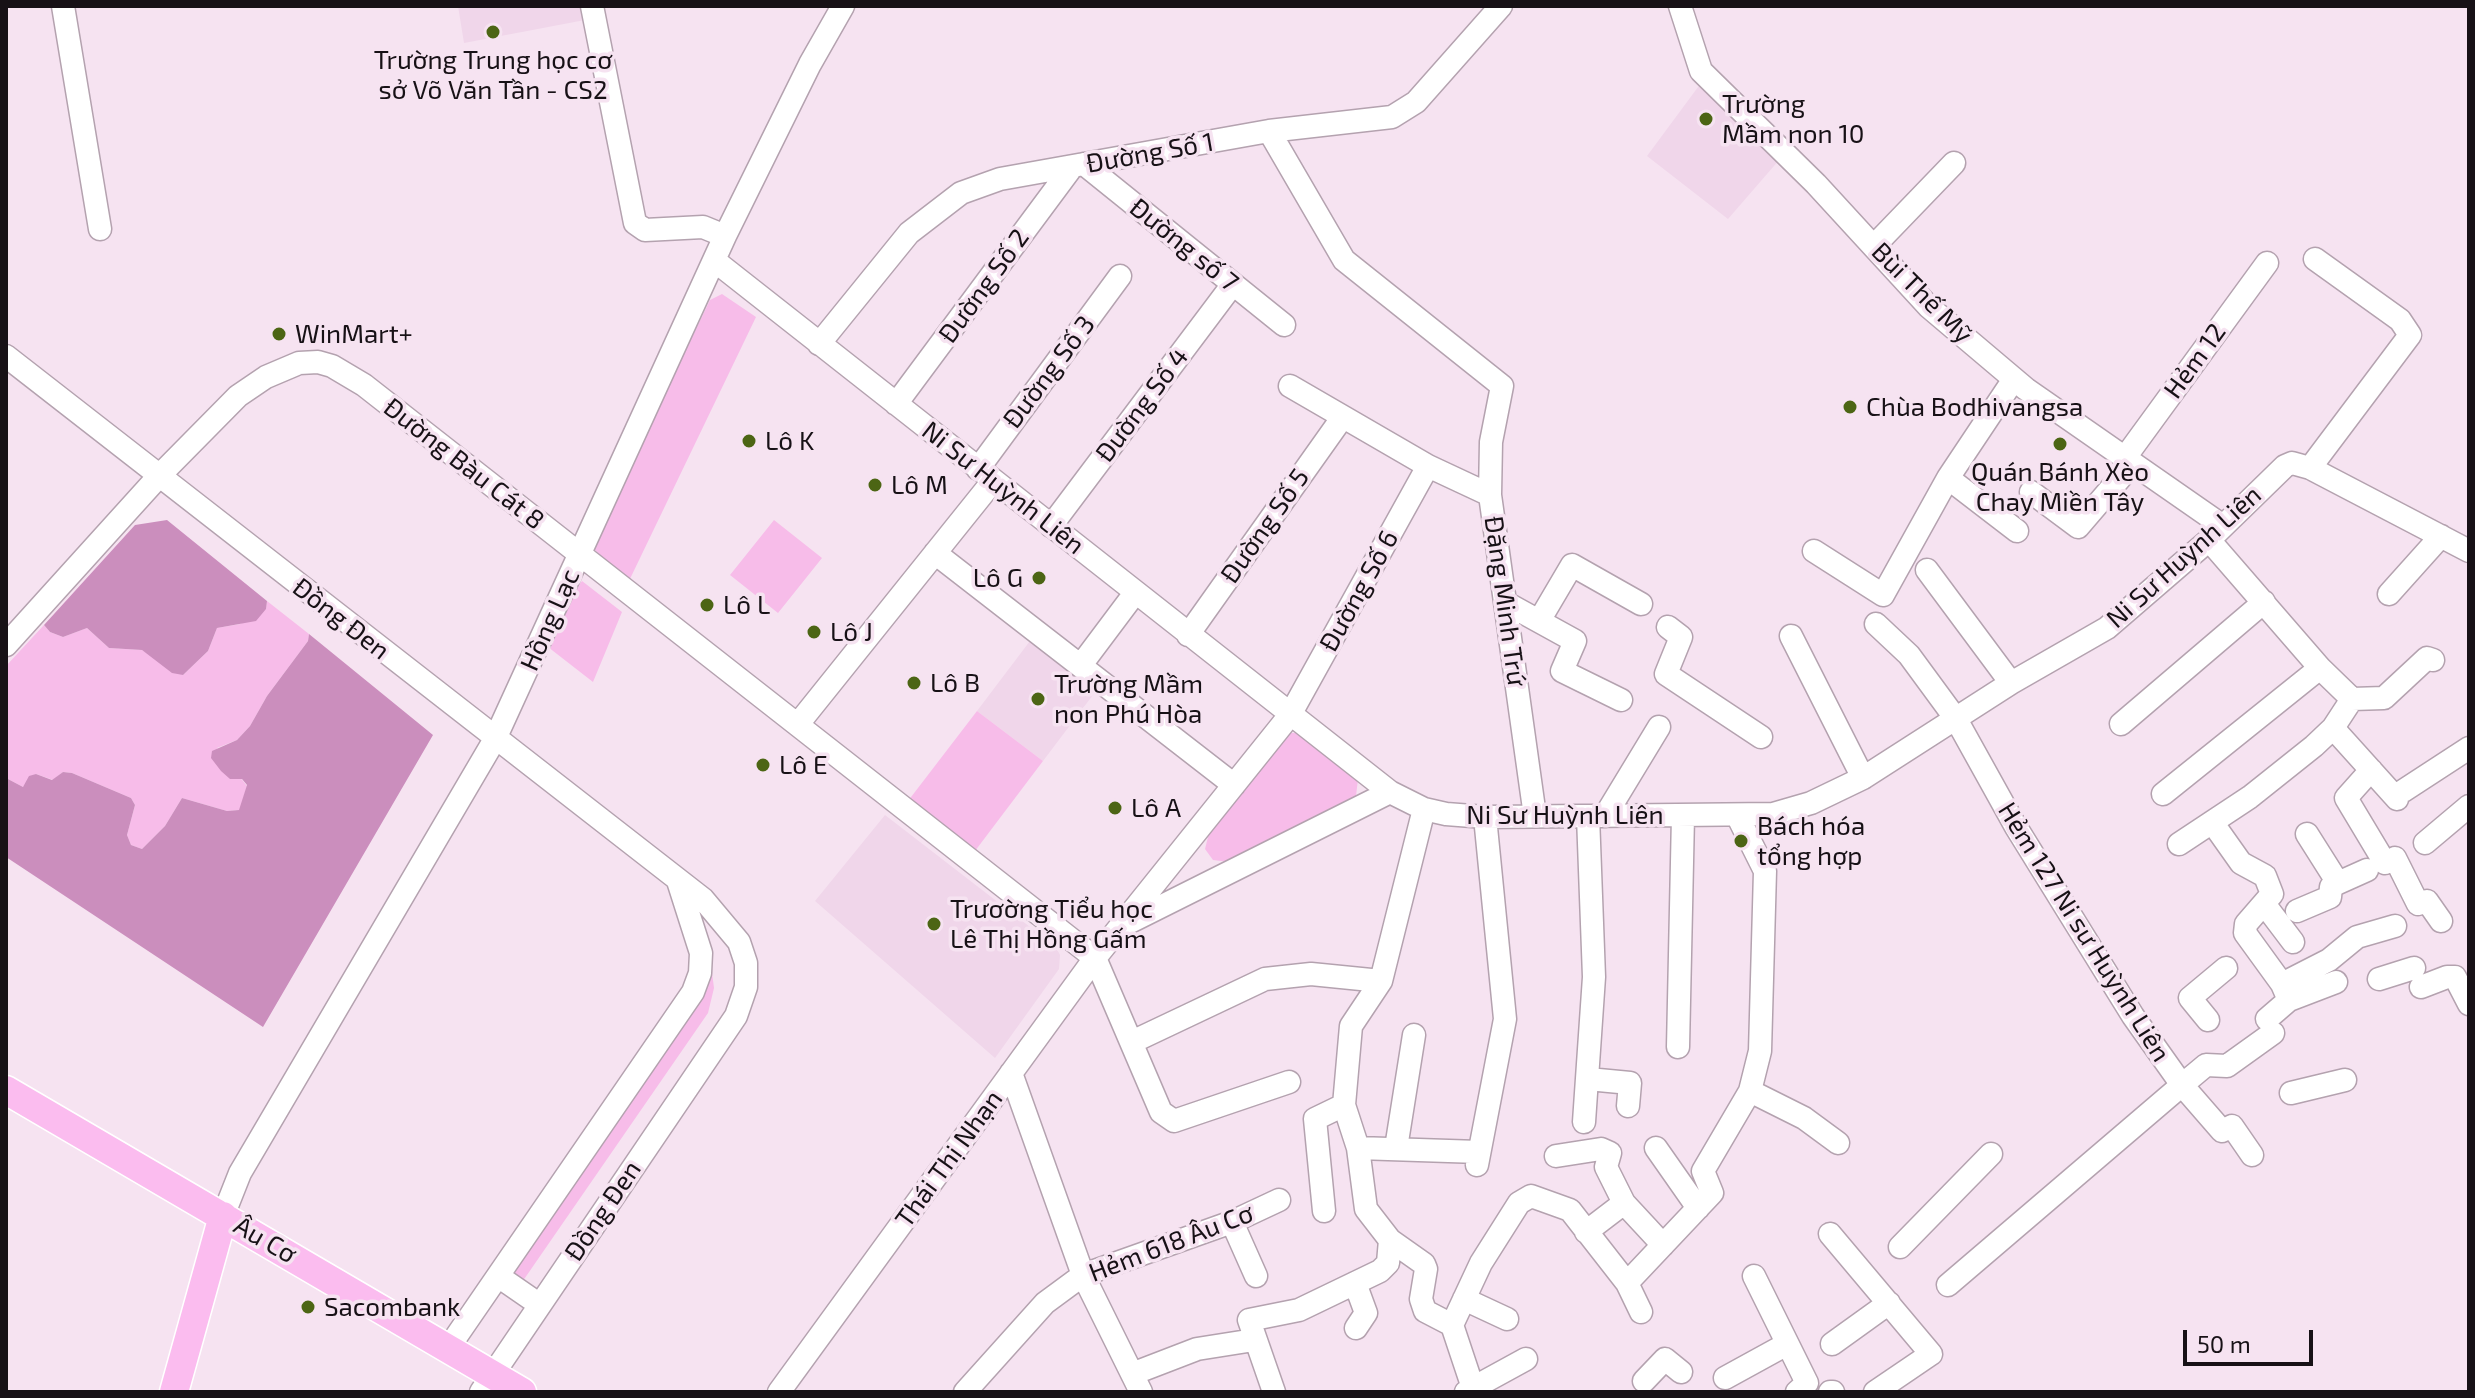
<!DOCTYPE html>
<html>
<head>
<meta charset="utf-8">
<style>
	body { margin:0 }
	#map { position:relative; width:2475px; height:1398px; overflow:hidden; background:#f6e3f1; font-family:"Exo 2",sans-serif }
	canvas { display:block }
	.frame { position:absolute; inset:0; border:8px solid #171116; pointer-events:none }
	.scale { position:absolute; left:2183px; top:1330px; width:130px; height:36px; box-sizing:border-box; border:4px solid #171116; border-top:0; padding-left:10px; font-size:24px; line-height:28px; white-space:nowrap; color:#171116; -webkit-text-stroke:6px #f6e3f1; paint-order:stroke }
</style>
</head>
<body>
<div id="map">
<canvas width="2475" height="1398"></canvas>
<div class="frame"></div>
<div class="scale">50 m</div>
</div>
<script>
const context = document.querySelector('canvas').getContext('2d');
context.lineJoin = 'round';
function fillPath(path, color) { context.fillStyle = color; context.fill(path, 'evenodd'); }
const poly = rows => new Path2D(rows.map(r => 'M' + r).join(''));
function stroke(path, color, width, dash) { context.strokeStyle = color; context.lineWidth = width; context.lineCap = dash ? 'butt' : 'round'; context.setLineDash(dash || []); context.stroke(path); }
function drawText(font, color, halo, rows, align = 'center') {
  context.font = font + ' "Exo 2",sans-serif'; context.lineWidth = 7; context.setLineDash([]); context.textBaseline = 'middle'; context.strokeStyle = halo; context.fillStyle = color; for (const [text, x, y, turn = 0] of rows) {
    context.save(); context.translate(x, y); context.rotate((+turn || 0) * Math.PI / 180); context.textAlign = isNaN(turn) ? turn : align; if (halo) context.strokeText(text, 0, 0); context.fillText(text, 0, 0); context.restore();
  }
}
fillPath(poly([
	[458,6,583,6,585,20,464,43],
	[1701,83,1780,159,1728,219,1647,156],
	[1033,637,1099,687,1043,761,977,711],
	[885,815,1056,947,1060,955,1059,969,995,1058,815,901]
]), '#f0d6ea');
fillPath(poly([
	[722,294,756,317,628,583,591,546,710,300],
	[774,520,822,558,778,613,730,575],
	[582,581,622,612,593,682,548,647,573,592],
	[267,601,309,634,308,641,267,696,250,726,237,740,217,748,247,786,240,810,227,811,182,798,165,826,142,849,131,845,127,835,135,805,131,798,72,773,63,772,53,780,36,774,23,787,6,778,6,666,44,625,50,632,63,637,87,628,109,648,142,650,183,675,208,651,217,628,240,624,266,609],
	[977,711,1043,761,975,851,908,801],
	[1291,733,1300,733,1358,779,1356,796,1229,862,1213,860,1205,849,1209,833],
	[708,943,714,988,708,1013,518,1288,505,1278,697,1006,708,982]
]), '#f7bce9');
fillPath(poly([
	[167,520,267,601,266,609,256,621,217,628,208,651,183,675,172,673,142,650,109,648,87,628,63,637,50,632,44,625,135,525],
	[309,634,433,735,263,1027,6,857,6,778,23,787,29,776,36,774,52,780,63,772,72,773,131,798,135,805,127,835,131,845,142,849,165,826,182,798,227,811,239,810,247,785,242,779,230,779,221,771,211,758,212,751,237,740,250,726,267,696,308,641]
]), '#cb8ebd');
const minor = poly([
	[63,6,100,229],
	[592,6,635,223,645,230,703,227,725,236],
	[1680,6,1701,71,1816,184,1929,307,2026,389,2223,526],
	[1269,131,1344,260,1502,386,1491,442,1490,495,1535,816],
	[1084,164,1284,325],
	[1874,246,1954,163],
	[715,261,1390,792,1424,809,1446,814,1485,817,1773,814,1811,803,1863,778,2011,683,2107,628,2209,540,2285,466,2292,463,2310,468,2469,551],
	[819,344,909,233,961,193,1000,179,1269,131,1392,117,1416,102,1501,6],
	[6,356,703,899,739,942,746,963,746,987,736,1016,481,1392],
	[1290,386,1428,466,1490,495],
	[896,404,1072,167],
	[2124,459,2267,263],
	[2310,468,2410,335,2400,320,2315,259],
	[978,469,1120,276],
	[1948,478,2017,531],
	[2031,492,2078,527,2132,464],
	[1051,526,1233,284],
	[1814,551,1883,595,1948,478,2014,379],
	[935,553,1234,785],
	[1927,570,2011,683],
	[2389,594,2441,536],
	[1506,603,1575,641,1562,671,1621,700],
	[1539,621,1572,565,1641,604],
	[1876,624,1909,655,1956,719,2016,827,2133,1016,2182,1085,1948,1285],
	[1668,627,1681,637,1666,674,1761,737],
	[1188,635,1342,418],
	[1791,636,1863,778],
	[6,645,159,476,238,396,266,377,299,363,318,362,332,366,364,385,1095,958,1161,1112,1174,1121,1289,1082],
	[1081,665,1135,593],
	[2352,699,2384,698,2427,658,2433,660],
	[798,724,993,481],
	[2121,724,2264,602],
	[2333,728,2397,799],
	[2371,770,2346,798,2385,863],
	[2403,791,2469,748],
	[2163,794,2320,668],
	[1424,809,1381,981,1351,1026,1344,1105,1358,1148,1366,1209,1390,1240,1424,1264,1426,1269,1421,1299,1425,1311,1452,1325],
	[1605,816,1659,727],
	[2212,822,2241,863,2265,876,2272,894,2246,924,2245,933,2282,984,2289,1000],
	[2307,834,2338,883,2367,870],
	[2425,843,2469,806],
	[2179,844,2250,797,2314,746,2333,728,2352,699,2320,668,2209,540],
	[2395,858,2418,904,2427,901,2441,921],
	[2265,905,2293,942],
	[2297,911,2330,897,2331,887,2338,883],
	[1126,924,1390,792],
	[2379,979,2414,968],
	[2282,984,2329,960,2357,937,2395,926],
	[2421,987,2447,977,2455,977,2469,1004],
	[2267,1019,2289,1000,2336,982],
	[2208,1020,2190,998,2226,968],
	[1132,1042,1265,979,1311,974,1381,981],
	[1678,1047,1683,816],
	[1011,1073,1083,1275,1141,1392],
	[1588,1079,1630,1083,1628,1106],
	[1750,1091,1804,1118,1838,1143],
	[2291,1093,2345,1080],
	[1584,1122,1594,977,1588,816],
	[1358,1148,1479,1152],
	[1396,1148,1414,1035],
	[1656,1148,1698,1208],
	[2252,1155,2232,1126,2222,1131,2182,1085,2206,1065,2227,1066,2273,1033],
	[1556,1156,1601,1149,1610,1153,1606,1167,1624,1203,1663,1245],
	[1477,1165,1505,1019,1485,817],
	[1324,1211,1315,1119,1344,1105],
	[223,1216,240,1173,495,739,725,236,810,64,843,6],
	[1232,1222,1256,1276],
	[1586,1232,1624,1203],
	[1830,1234,1931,1354,1875,1392],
	[1900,1247,1991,1154],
	[498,1276,540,1305],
	[1754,1276,1807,1383,1797,1392],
	[1355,1283,1366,1313,1356,1328],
	[1464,1299,1507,1319],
	[1641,1312,1627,1283,1712,1193,1703,1171,1750,1091,1760,1051,1765,871,1737,815],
	[1832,1344,1889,1303],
	[449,1347,693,992,700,973,701,953,678,881],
	[1132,1374,1197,1349,1254,1340],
	[1725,1378,1787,1344],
	[1644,1381,1665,1359,1681,1372],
	[779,1392,1095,958,1290,715,1428,466],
	[965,1392,1045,1303,1083,1275,1232,1222,1279,1200],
	[1274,1392,1249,1320,1299,1310,1380,1271,1388,1263,1390,1240],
	[1466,1392,1473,1388,1452,1325,1481,1263,1519,1203,1531,1196,1570,1210,1627,1283],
	[1473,1392,1473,1388,1526,1359],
	[1830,1392,1833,1392]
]);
const major = poly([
	[6,1090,522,1392],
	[174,1392,223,1216]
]);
stroke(minor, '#b4a2af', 25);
stroke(major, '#fff', 31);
stroke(minor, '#fff', 22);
stroke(major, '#fbbcef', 28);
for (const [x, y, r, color] of [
	[493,32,8,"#4c6514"],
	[1706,119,8,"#4c6514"],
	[279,334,8,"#4c6514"],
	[1850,407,8,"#4c6514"],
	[749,441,8,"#4c6514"],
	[2060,444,8,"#4c6514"],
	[875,485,8,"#4c6514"],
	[1039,578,8,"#4c6514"],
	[707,605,8,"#4c6514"],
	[814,632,8,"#4c6514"],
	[914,683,8,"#4c6514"],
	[1038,699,8,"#4c6514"],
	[763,765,8,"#4c6514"],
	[1115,808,8,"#4c6514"],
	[1741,841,8,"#4c6514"],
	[934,924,8,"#4c6514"],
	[308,1307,8,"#4c6514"]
]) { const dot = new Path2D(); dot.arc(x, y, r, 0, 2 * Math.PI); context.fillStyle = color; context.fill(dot); stroke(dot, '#f6e3f1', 3); }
drawText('26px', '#171116', '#f6e3f1', [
	["Trường Trung học cơ",493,60,"center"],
	["sở Võ Văn Tần - CS2",493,90,"center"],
	["Trường",1722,104],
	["Mầm non 10",1722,134],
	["WinMart+",295,334],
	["Chùa Bodhivangsa",1866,407],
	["Lô K",765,441],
	["Quán Bánh Xèo",2060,472,"center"],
	["Chay Miền Tây",2060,502,"center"],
	["Lô M",891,485],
	["Lô G",1023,578,"right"],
	["Lô L",723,605],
	["Lô J",830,632],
	["Lô B",930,683],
	["Trường Mầm",1054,684],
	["non Phú Hòa",1054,714],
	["Lô E",779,765],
	["Lô A",1131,808],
	["Bách hóa",1757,826],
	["tổng hợp",1757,856],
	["Trươờng Tiểu học",950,909],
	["Lê Thị Hồng Gấm",950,939],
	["Sacombank",324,1307]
], 'left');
drawText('26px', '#171116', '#f6e3f1', [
	["Đường Số 1",1150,153,-10],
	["Đường số 7",1184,245,39],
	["Đường Số 2",984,286,-54],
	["Bùi Thế Mỹ",1922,293,45],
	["Hẻm 12",2195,361,-54],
	["Đường Số 3",1049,372,-53],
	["Đường Số 4",1142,405,-53],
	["Đường Bàu Cát 8",464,464,38],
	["Ni Sư Huỳnh Liên",1003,488,38],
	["Đường Số 5",1265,526,-55],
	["Ni Sư Huỳnh Liên",2184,557,-42],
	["Đường Số 6",1359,591,-61],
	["Đặng Minh Trứ",1505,601,82],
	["Đồng Đen",341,619,38],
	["Hồng Lạc",550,620,-66],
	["Ni Sư Huỳnh Liên",1565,815],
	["Hẻm 127 Ni sư Huỳnh Liên",2084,932,58],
	["Thái Thị Nhạn",949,1159,-54],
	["Đồng Đen",603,1211,-56],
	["Âu Cơ",265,1240,30],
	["Hẻm 618 Âu Cơ",1171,1243,-21]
]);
</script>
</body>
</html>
